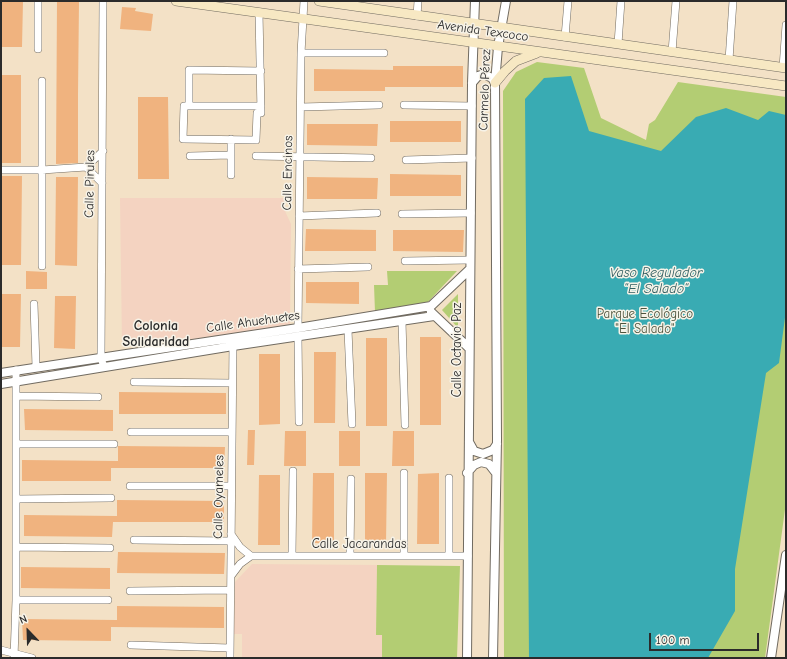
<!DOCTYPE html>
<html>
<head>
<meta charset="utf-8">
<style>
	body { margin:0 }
	#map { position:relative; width:787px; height:659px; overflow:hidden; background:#f3e1c6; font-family:"Comic Neue",sans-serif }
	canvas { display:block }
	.frame { position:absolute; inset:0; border:2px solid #2b2b2b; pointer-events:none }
	.north { position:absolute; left:8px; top:611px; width:40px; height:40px; -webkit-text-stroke:3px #f7f3e8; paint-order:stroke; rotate:337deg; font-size:11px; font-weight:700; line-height:16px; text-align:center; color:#2b2b2b }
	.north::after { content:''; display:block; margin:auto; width:14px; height:18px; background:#2b2b2b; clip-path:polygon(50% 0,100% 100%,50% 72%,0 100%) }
	.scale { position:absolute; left:649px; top:633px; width:110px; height:18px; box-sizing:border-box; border:2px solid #2b2b2b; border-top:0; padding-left:5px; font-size:12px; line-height:14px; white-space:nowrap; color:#2b2b2b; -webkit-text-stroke:3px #f7f3e8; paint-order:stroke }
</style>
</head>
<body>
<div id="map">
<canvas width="787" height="659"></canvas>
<div class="frame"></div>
<div class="north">N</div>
<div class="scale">100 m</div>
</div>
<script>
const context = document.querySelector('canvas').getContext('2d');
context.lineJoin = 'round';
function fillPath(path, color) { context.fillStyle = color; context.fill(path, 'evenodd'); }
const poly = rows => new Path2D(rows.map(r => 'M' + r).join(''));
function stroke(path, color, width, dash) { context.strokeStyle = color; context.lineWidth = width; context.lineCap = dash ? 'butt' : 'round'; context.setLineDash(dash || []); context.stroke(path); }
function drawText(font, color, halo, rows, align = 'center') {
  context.font = font + ' "Comic Neue",sans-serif'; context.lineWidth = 3; context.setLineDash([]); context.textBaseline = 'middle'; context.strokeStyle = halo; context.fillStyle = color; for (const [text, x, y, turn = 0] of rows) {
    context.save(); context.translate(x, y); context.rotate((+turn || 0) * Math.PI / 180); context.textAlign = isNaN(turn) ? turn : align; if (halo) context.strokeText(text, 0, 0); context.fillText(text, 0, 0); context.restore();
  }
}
fillPath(poly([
	[120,198,285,198,285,211,291,224,290,325,176,342,175,338,122,345],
	[252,564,377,565,376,635,382,635,382,658,242,658,242,634,234,634,235,582]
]), '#f4d3c1');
fillPath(poly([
	[537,62,584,68,601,118,646,140,649,124,655,120,678,82,786,97,786,502,765,658,504,658,503,91,516,72],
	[387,271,457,271,426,304,375,312,374,285,388,285],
	[458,294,458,328,442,310],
	[377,565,460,566,457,658,382,658,382,635,376,635]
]), '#b3cd73');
fillPath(poly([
	[571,76,589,131,661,151,696,117,726,108,758,120,769,111,786,115,786,310,779,363,766,373,735,569,735,611,708,658,529,658,525,99,544,78]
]), '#39abb3');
fillPath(poly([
	[1,1,23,1,22,47,1,47],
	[57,1,79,1,78,94,78,163,56,164],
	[122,7,136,8,135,11,153,14,151,31,120,29],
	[393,66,463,66,463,87,385,87,385,91,314,91,314,69,393,70],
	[1,75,21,75,21,163,1,163],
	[138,97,168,97,169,179,138,179],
	[390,121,461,121,461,142,390,142],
	[307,124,378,124,377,146,307,145],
	[390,174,461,175,461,196,390,196],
	[1,176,22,176,21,265,1,265],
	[56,177,78,177,77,266,55,265],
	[307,177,378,178,377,199,307,199],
	[306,229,376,230,376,251,305,251],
	[393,230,464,230,463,252,393,251],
	[26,271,47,272,47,289,26,289],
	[306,282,359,282,359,304,306,303],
	[1,294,21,294,20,347,1,347],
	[55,296,76,296,75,349,54,348],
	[420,337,441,337,441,425,420,425],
	[366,338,387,338,387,426,366,426],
	[314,352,336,352,335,423,314,423],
	[259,354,280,354,280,424,259,425],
	[119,392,226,393,226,414,119,414],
	[24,409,113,410,113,431,25,430],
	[248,430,255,430,254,465,247,465],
	[285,431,306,431,306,466,284,466],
	[339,431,360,431,360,466,339,466],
	[393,431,414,431,414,466,392,466],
	[118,446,225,447,224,468,111,468,111,481,22,481,22,460,118,461],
	[313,473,334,473,334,543,312,543],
	[365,473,387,473,386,544,365,544],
	[439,473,439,544,417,544,418,474],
	[259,475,280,475,280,545,258,545],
	[117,500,224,501,224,522,113,522,112,537,24,536,24,515,117,516],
	[118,552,225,553,224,574,117,573],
	[21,567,110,568,110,589,21,588],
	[117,606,224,607,224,628,111,627,111,641,23,640,22,619,117,620]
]), '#f0b37f');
const minor = poly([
	[38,1,38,49],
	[103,1,101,358,104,367],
	[259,12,261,113,257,113,256,140,183,139,184,106,261,106],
	[417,16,418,1],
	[565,37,568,1],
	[618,44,621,1],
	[672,52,676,1],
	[301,53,384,53],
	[729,60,733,1],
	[783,68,786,25],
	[42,81,42,266],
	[404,105,472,106],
	[189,106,189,70,261,71],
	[301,107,379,105],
	[231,139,231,175],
	[190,156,231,155],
	[256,156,371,158],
	[406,160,472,158],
	[86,167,102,183],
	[1,170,42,170,86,167,103,151],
	[402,214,471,213],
	[299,216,377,213],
	[405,261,470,260],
	[298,269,368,267],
	[34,304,36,367],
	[402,321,405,425],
	[298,328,301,53,304,1],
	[348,330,352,424],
	[298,336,299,422],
	[134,382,232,383],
	[16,396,98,397],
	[131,432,232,432],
	[16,444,114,444],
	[130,486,231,486],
	[16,499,111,498],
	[231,534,240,547,251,556],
	[134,540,231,541],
	[16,547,110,548],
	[350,555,351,479],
	[292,556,293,471],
	[404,556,404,473],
	[449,556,449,478],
	[231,576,240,564,251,556,468,556],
	[130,591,230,590],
	[16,600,108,600],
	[131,645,230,648],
	[1,650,32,658],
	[14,658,16,600,16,370],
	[230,658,233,341]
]);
const tertiary = poly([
	[472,83,478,76,484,74,492,78,495,83],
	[431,312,469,348],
	[1,373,298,328,431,306,470,269],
	[1,384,233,346,434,316],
	[469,442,474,451,483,454,493,450,497,444],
	[467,473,474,465,481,462,489,464,496,473],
	[467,658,472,83,475,1],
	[493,658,497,440,495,83,498,47,506,1],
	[771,658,786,555]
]);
const secondary = poly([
	[176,1,786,86],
	[319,1,786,68],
	[495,83,505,71,516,61,537,53]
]);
stroke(minor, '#716b61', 8);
stroke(tertiary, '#716b61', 10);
stroke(secondary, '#716b61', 10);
stroke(minor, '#fff', 7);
stroke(tertiary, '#fff', 8);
stroke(secondary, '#f7e8c3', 9);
drawText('13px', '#2b2b2b', '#f7f3e8', [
	["Avenida Texcoco",483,31,8],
	["Carmelo Pérez",485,90,-88],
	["Calle Encinos",288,173,-89],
	["Calle Pirules",90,184,-89],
	["Calle Ahuehuetes",253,322,-8],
	["Calle Octavio Paz",457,350,-90],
	["Calle Oyameles",219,497,-89],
	["Calle Jacarandas",359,544]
]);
drawText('13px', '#4d543d', '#f7f3e8', [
	["Parque Ecológico",645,314],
	["\"El Salado\"",645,329]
]);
drawText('italic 14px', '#315e61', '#f7f3e8', [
	["Vaso Regulador",656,273],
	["\"El Salado\"",656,289]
]);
drawText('bold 14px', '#2b2b2b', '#f7f3e8', [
	["Colonia",156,326],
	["Solidaridad",156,342]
]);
</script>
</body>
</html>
